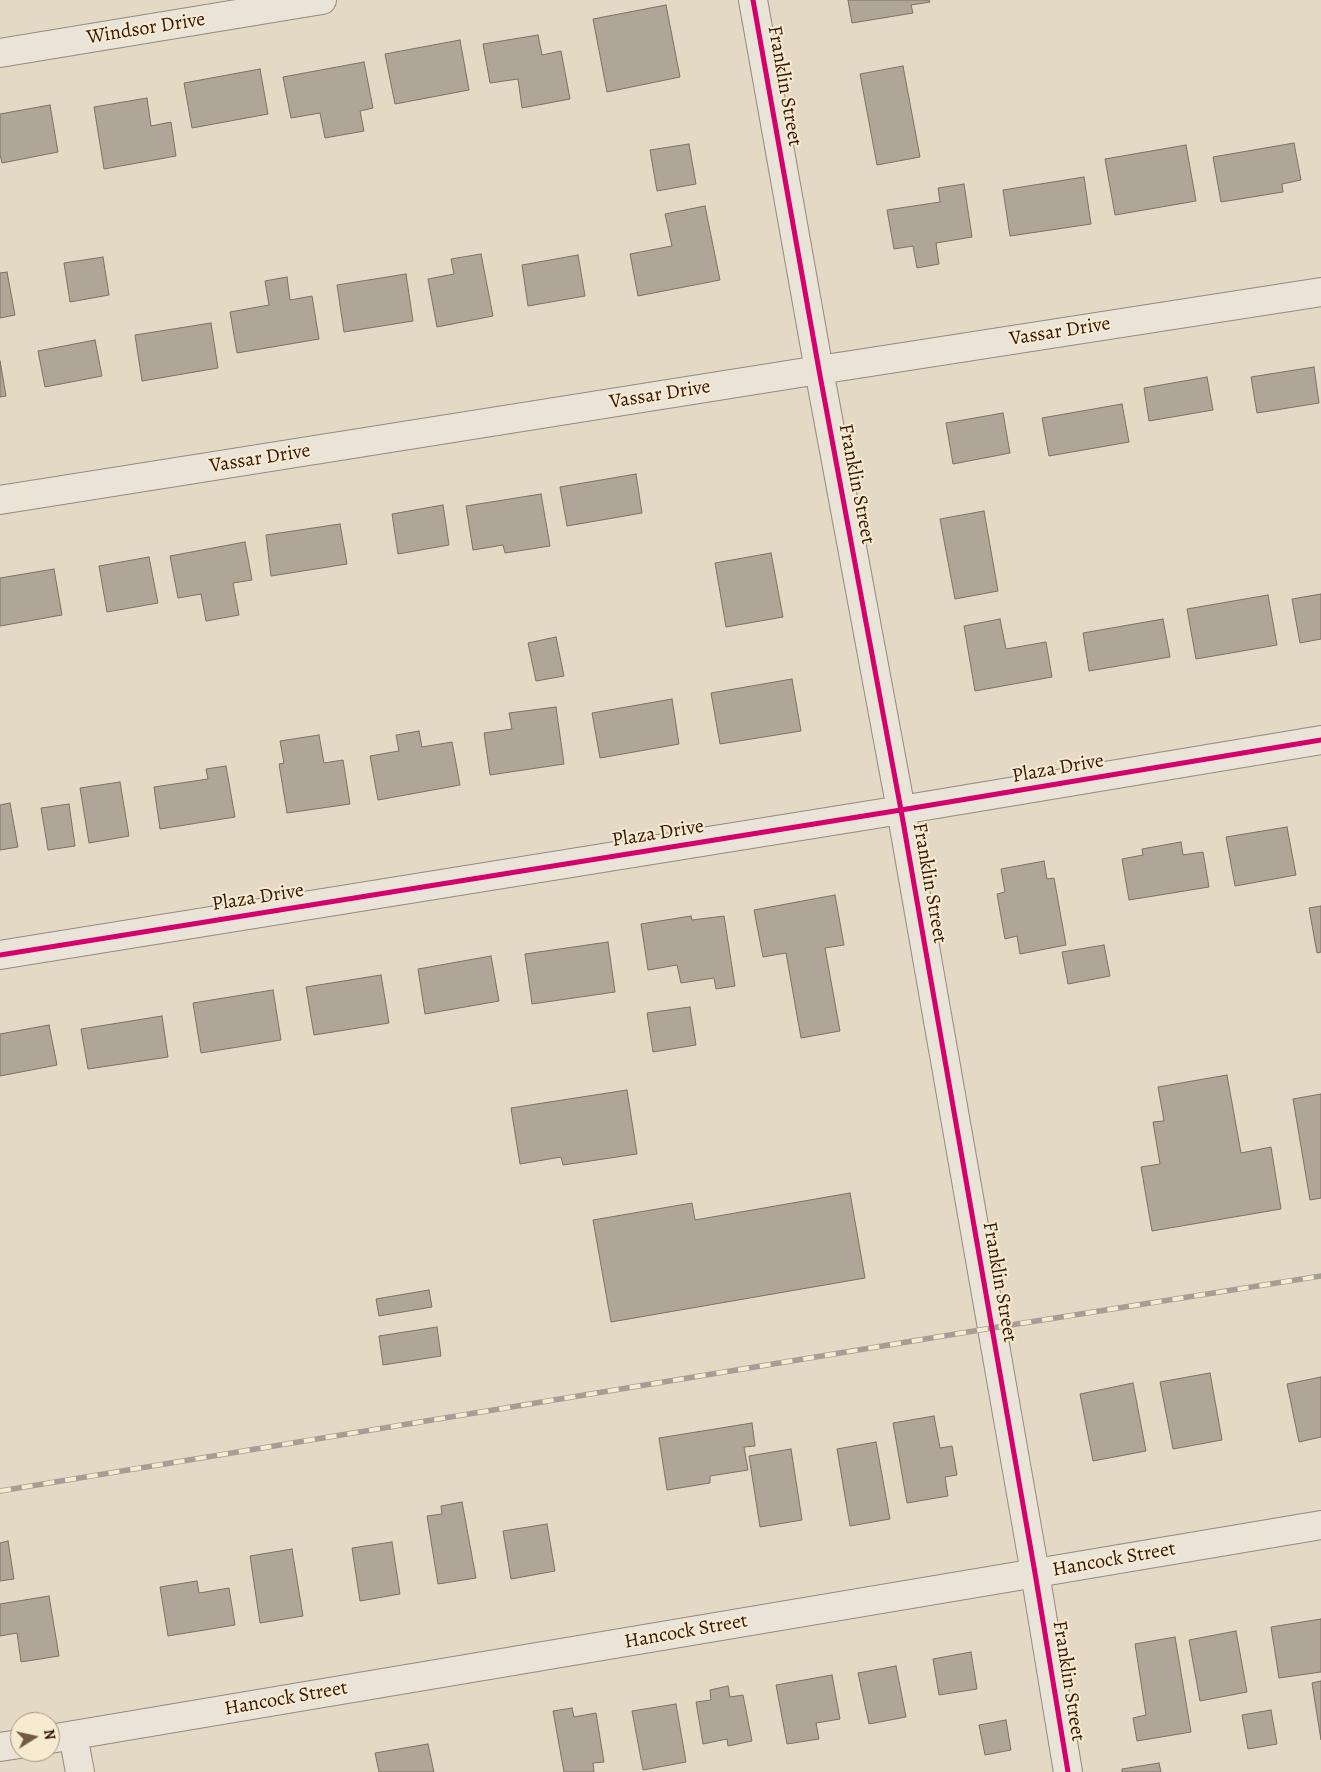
<!DOCTYPE html>
<html>
<head>
<meta charset="utf-8">
<style>
	body { margin:0 }
	#map { position:relative; width:1321px; height:1772px; overflow:hidden; background:#e4d9c4; font-family:Alegreya,serif }
	canvas { display:block }
	.north { position:absolute; left:10px; top:1712px; width:50px; height:50px; box-sizing:border-box; background:#f6ead0; border:1px solid #a9957f; border-radius:50%; rotate:80deg; font-size:14px; font-weight:700; line-height:20px; text-align:center; color:#361505 }
	.north::after { content:''; display:block; margin:auto; width:18px; height:22px; background:#735a48; clip-path:polygon(50% 0,100% 100%,50% 72%,0 100%) }
</style>
</head>
<body>
<div id="map">
<canvas width="1321" height="1772"></canvas>
<div class="north">N</div>
</div>
<script>
const context = document.querySelector('canvas').getContext('2d');
context.lineJoin = 'round';
function fillPath(path, color) { context.fillStyle = color; context.fill(path, 'evenodd'); }
const poly = rows => new Path2D(rows.map(r => 'M' + r).join(''));
function stroke(path, color, width, dash) { context.strokeStyle = color; context.lineWidth = width; context.lineCap = dash ? 'butt' : 'round'; context.setLineDash(dash || []); context.stroke(path); }
function drawText(font, color, halo, rows, align = 'center') {
  context.font = font + ' Alegreya,serif'; context.lineWidth = 4; context.setLineDash([]); context.textBaseline = 'middle'; context.strokeStyle = halo; context.fillStyle = color; for (const [text, x, y, turn = 0] of rows) {
    context.save(); context.translate(x, y); context.rotate((+turn || 0) * Math.PI / 180); context.textAlign = isNaN(turn) ? turn : align; if (halo) context.strokeText(text, 0, 0); context.fillText(text, 0, 0); context.restore();
  }
}
const building = poly([
	[848,0,929,0,930,2,911,5,913,13,852,23,848,0],
	[666,5,680,77,607,92,593,19,666,5],
	[538,35,542,55,561,51,570,99,522,108,518,79,490,83,483,44,538,35],
	[460,40,469,90,395,104,385,54,460,40],
	[364,62,373,108,360,111,364,131,325,138,320,113,291,118,283,77,364,62],
	[903,66,920,157,877,165,860,74,903,66],
	[260,69,268,114,192,128,184,83,260,69],
	[147,98,151,126,171,122,176,156,104,169,94,107,147,98],
	[50,105,58,152,2,163,0,154,0,114,50,105],
	[1294,143,1301,180,1282,184,1283,192,1221,202,1213,157,1294,143],
	[689,144,696,184,657,191,650,150,689,144],
	[1186,145,1196,201,1115,215,1105,159,1186,145],
	[1084,177,1091,224,1010,236,1003,190,1084,177],
	[964,184,972,237,936,243,939,264,917,268,913,246,894,249,887,210,940,202,938,188,964,184],
	[705,206,720,280,638,296,630,254,672,246,665,214,705,206],
	[481,254,493,316,437,327,428,279,454,274,451,259,481,254],
	[578,255,585,296,528,306,522,265,578,255],
	[103,257,109,295,70,302,64,263,103,257],
	[7,272,15,315,0,318,0,273,7,272],
	[406,274,413,321,344,332,337,285,406,274],
	[287,277,290,300,312,296,319,339,237,353,230,312,269,305,265,281,287,277],
	[211,323,218,368,142,381,135,335,211,323],
	[95,340,102,376,45,387,38,351,95,340],
	[0,361,6,396,0,397,0,361],
	[1314,367,1319,403,1257,413,1251,377,1314,367],
	[1207,377,1213,410,1149,421,1144,388,1207,377],
	[1122,404,1129,442,1049,456,1042,418,1122,404],
	[1003,413,1010,453,953,464,946,423,1003,413],
	[636,474,642,513,567,526,560,487,636,474],
	[541,494,550,546,505,553,503,545,473,550,466,506,541,494],
	[443,505,449,545,398,554,392,514,443,505],
	[984,511,998,591,955,599,940,519,984,511],
	[340,524,347,564,271,576,266,535,340,524],
	[245,542,252,580,233,583,239,615,206,621,201,594,178,598,170,556,245,542],
	[771,553,783,617,726,627,715,563,771,553],
	[149,557,158,603,107,612,99,566,149,557],
	[54,569,62,615,0,626,0,578,54,569],
	[1321,594,1321,639,1300,643,1292,599,1321,594],
	[1268,595,1277,645,1196,659,1187,609,1268,595],
	[1000,619,1006,649,1046,642,1052,677,975,691,964,626,1000,619],
	[1163,619,1170,657,1089,671,1083,633,1163,619],
	[556,637,564,676,536,681,528,643,556,637],
	[792,679,801,731,720,744,711,693,792,679],
	[672,699,679,744,600,758,592,713,672,699],
	[556,707,564,764,490,775,484,733,512,729,509,713,556,707],
	[419,731,422,747,452,742,460,785,378,800,370,756,399,751,396,735,419,731],
	[319,735,324,763,343,760,350,804,287,813,279,764,284,763,280,741,319,735],
	[226,766,235,817,160,829,154,787,208,779,206,769,226,766],
	[120,782,129,836,89,843,80,788,120,782],
	[10,803,18,847,0,850,0,805,10,803],
	[69,804,75,846,48,850,41,808,69,804],
	[1287,827,1296,875,1235,886,1226,837,1287,827],
	[1181,842,1183,855,1203,852,1209,887,1129,900,1122,859,1143,855,1142,849,1181,842],
	[1044,861,1047,879,1054,878,1066,945,1020,954,1017,936,1005,939,997,894,1005,892,1001,869,1044,861],
	[835,895,844,945,825,948,840,1031,801,1038,786,953,763,957,754,910,835,895],
	[1321,906,1321,952,1317,953,1309,908,1321,906],
	[691,916,692,920,724,916,735,986,716,989,714,978,681,983,677,965,648,970,641,924,691,916],
	[608,942,615,992,532,1004,525,954,608,942],
	[1104,945,1110,976,1068,984,1062,952,1104,945],
	[491,956,499,1001,425,1014,418,969,491,956],
	[381,975,389,1023,314,1035,306,987,381,975],
	[273,990,281,1040,201,1053,193,1003,273,990],
	[690,1007,696,1045,653,1052,647,1013,690,1007],
	[162,1016,168,1057,88,1069,81,1029,162,1016],
	[49,1025,57,1065,0,1076,0,1034,49,1025],
	[1227,1075,1241,1153,1271,1147,1281,1209,1152,1231,1141,1167,1160,1164,1153,1122,1164,1121,1158,1087,1227,1075],
	[627,1090,637,1154,563,1165,561,1157,520,1164,511,1108,627,1090],
	[1321,1094,1321,1198,1310,1200,1293,1099,1321,1094],
	[850,1193,865,1278,611,1322,593,1220,692,1203,695,1220,850,1193],
	[429,1290,432,1307,379,1316,376,1299,429,1290],
	[437,1327,441,1356,383,1365,379,1336,437,1327],
	[1210,1373,1222,1440,1173,1449,1160,1382,1210,1373],
	[1321,1377,1321,1437,1299,1442,1287,1384,1321,1377],
	[1133,1383,1146,1451,1093,1461,1080,1394,1133,1383],
	[934,1416,940,1448,952,1446,957,1475,945,1477,948,1496,907,1503,893,1423,934,1416],
	[752,1423,755,1446,744,1447,748,1470,710,1476,710,1483,667,1490,659,1438,752,1423],
	[876,1442,890,1519,850,1526,837,1449,876,1442],
	[791,1449,802,1520,760,1527,749,1456,791,1449],
	[462,1502,476,1578,438,1584,427,1516,442,1514,441,1506,462,1502],
	[547,1524,555,1571,511,1579,503,1531,547,1524],
	[8,1541,14,1579,0,1581,0,1543,8,1541],
	[392,1542,400,1594,360,1601,352,1548,392,1542],
	[292,1549,303,1616,260,1623,250,1556,292,1549],
	[197,1581,199,1593,229,1588,235,1625,168,1636,160,1587,197,1581],
	[49,1596,59,1656,21,1662,17,1633,0,1636,0,1604,49,1596],
	[1321,1619,1321,1672,1279,1678,1271,1627,1321,1619],
	[1236,1631,1247,1692,1200,1701,1189,1640,1236,1631],
	[1175,1637,1191,1732,1137,1741,1133,1718,1146,1715,1135,1644,1175,1637],
	[971,1652,977,1689,939,1695,933,1659,971,1652],
	[896,1666,906,1717,869,1724,858,1673,896,1666],
	[832,1675,840,1719,816,1723,819,1739,787,1744,776,1685,832,1675],
	[1321,1681,1321,1740,1312,1683,1321,1681],
	[728,1686,730,1697,743,1695,752,1741,728,1746,727,1739,703,1744,696,1702,711,1700,710,1690,728,1686],
	[676,1704,686,1762,643,1770,632,1711,676,1704],
	[572,1708,574,1717,596,1713,604,1762,593,1763,594,1772,564,1772,553,1711,572,1708],
	[1271,1710,1277,1744,1248,1749,1242,1715,1271,1710],
	[1006,1720,1011,1750,985,1755,979,1725,1006,1720],
	[428,1744,434,1772,379,1772,375,1753,428,1744],
	[1159,1763,1161,1772,1122,1772,1122,1769,1159,1763]
]);
fillPath(building, '#b0a697');
stroke(building, '#7c7064', 1);
const minor = poly([
	[753,0,819,370,901,810,1035,1573,1068,1772],
	[0,53,322,0],
	[0,500,819,370,1321,292],
	[0,955,901,810,1321,740],
	[73,1735,80,1772],
	[50,1739,1321,1525],
	[0,1747,20,1744]
]);
stroke(minor, '#958a7d', 30);
stroke(minor, '#e9e3d8', 28);
const rail = poly([
	[0,1491,992,1328,1321,1276]
]);
stroke(rail, '#a69e95', 5.5);
stroke(rail, '#f6ead0', 4, [11]);
stroke(poly([
	[753,0,819,370,901,810,1035,1573,1068,1772],
	[0,955,901,810,1321,740]
]), '#d6006c', 5);
drawText('20px', '#361505', '#f6ead0', [
	["Windsor Drive",146,29,-9],
	["Franklin Street",784,86,80],
	["Vassar Drive",1060,332,-9],
	["Vassar Drive",660,395,-9],
	["Vassar Drive",260,459,-9],
	["Franklin Street",856,484,79],
	["Plaza Drive",1058,769,-10],
	["Plaza Drive",658,834,-9],
	["Franklin Street",929,883,80],
	["Plaza Drive",258,898,-9],
	["Franklin Street",999,1282,80],
	["Hancock Street",1114,1560,-10],
	["Hancock Street",686,1632,-10],
	["Franklin Street",1068,1681,81],
	["Hancock Street",286,1699,-10]
]);
</script>
</body>
</html>
